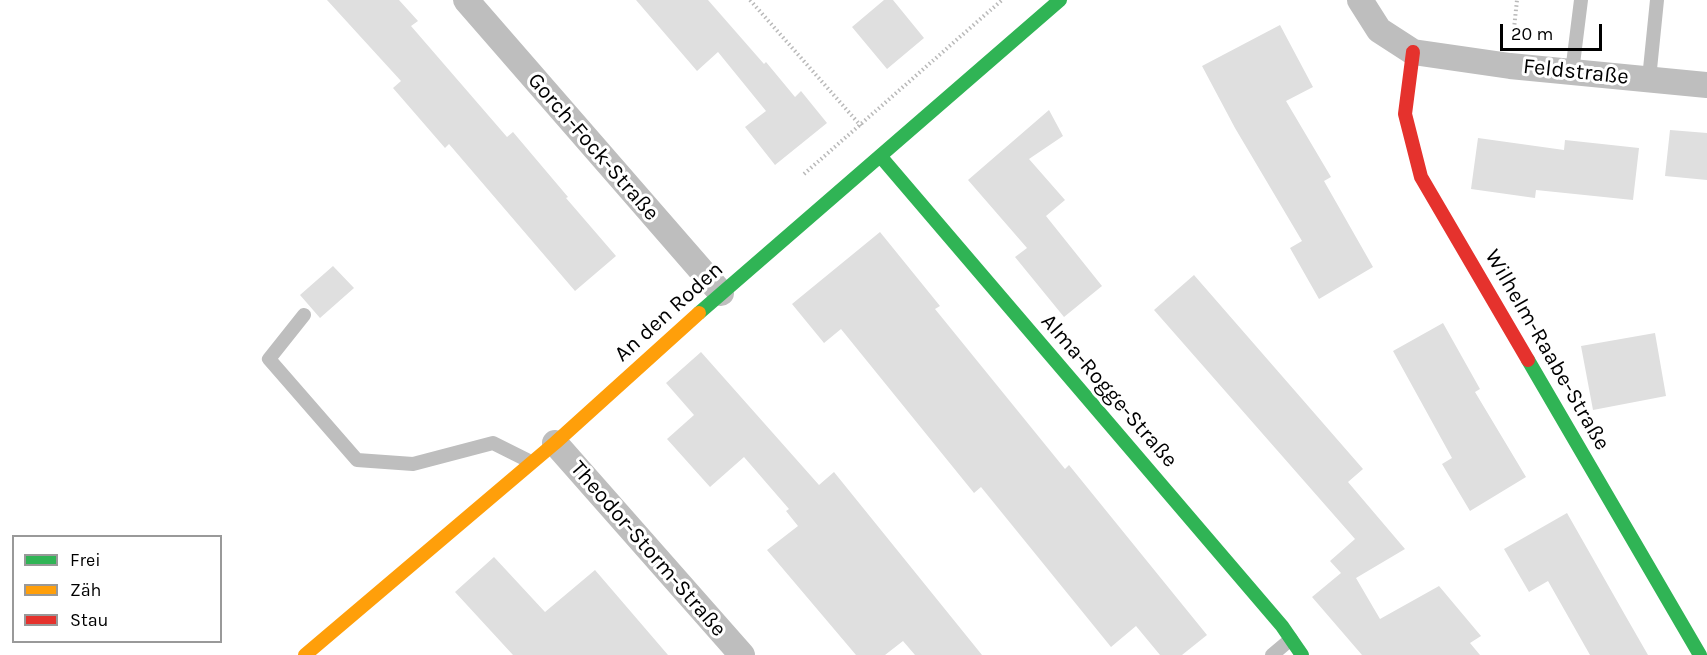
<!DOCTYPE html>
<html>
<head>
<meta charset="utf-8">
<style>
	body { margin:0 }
	#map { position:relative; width:1707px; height:655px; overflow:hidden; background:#fff; font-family:Karla,sans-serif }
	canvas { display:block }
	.legend { position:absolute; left:12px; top:535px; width:210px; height:108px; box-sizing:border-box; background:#fff; border:2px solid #999; margin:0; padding:8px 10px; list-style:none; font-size:18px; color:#000 }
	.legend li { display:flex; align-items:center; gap:12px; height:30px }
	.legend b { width:30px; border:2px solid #999 }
	.scale { position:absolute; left:1500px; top:24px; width:102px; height:27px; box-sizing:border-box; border:3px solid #000; border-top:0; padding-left:8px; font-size:18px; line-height:21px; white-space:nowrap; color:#000; -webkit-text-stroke:4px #fff; paint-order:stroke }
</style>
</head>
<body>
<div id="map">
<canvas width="1707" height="655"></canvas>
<ul class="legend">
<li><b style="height:8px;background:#30b455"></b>Frei</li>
<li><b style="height:8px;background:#ff9f0a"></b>Zäh</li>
<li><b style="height:8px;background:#e5322d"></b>Stau</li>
</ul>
<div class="scale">20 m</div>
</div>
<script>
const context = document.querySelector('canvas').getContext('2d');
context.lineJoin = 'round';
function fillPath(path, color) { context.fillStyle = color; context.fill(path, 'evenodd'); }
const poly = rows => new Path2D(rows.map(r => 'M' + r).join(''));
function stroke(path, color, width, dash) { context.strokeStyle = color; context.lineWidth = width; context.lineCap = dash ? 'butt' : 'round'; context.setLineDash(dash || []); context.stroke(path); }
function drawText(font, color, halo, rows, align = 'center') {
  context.font = font + ' Karla,sans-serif'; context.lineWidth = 6; context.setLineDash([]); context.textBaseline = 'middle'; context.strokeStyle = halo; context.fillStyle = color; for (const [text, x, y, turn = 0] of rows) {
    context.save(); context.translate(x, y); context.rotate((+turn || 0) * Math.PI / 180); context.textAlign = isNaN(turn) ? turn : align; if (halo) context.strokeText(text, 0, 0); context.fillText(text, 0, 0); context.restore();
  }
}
fillPath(poly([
	[327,0,399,0,418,21,411,26,507,137,513,132,568,197,566,198,616,256,575,291,449,144,445,148,393,88,401,81],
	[636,0,708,0,764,64,766,62,795,97,801,91,827,123,775,165,745,127,766,111,718,52,697,71],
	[884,0,893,0,924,38,887,69,852,27],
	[1280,25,1313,87,1286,101,1331,177,1324,181,1373,267,1319,299,1290,248,1302,241,1235,128,1202,66],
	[1049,110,1063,136,1029,159,1065,200,1046,216,1102,286,1064,317,1015,257,1027,248,968,180],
	[1670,130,1707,133,1707,180,1665,176],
	[1478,138,1564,150,1565,140,1639,148,1633,200,1536,190,1535,198,1471,189],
	[880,232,940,306,935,309,1065,469,1069,465,1207,635,1182,655,1160,655,1136,626,1111,647,981,487,974,493,841,329,824,343,792,304],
	[333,266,354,288,320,318,300,295],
	[1194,275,1363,469,1348,482,1405,549,1356,578,1380,619,1439,586,1481,636,1470,643,1480,655,1362,655,1312,597,1341,573,1330,561,1355,539,1154,310],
	[1443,323,1480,389,1475,392,1526,477,1470,511,1442,464,1452,458,1393,351],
	[1655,333,1666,396,1593,410,1581,346],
	[701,352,819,485,834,472,982,655,915,655,903,641,885,655,856,655,767,550,798,526,786,511,789,509,744,457,710,487,667,439,694,415,666,383],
	[1567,513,1625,615,1648,655,1590,655,1548,581,1529,592,1504,549],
	[494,557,545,612,595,570,668,655,513,655,455,592]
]), '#dfdfdf');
stroke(poly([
	[750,0,861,126],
	[1513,38,1517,0],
	[804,174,1002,0]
]), '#b9b9b9', 4, [1.5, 3]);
stroke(poly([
	[1572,72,1581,0],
	[1649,79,1657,0],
	[304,315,269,359,357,460,413,464,493,443,531,462],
	[1272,655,1291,639]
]), '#bebebe', 14);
stroke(poly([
	[466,0,721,293],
	[1360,0,1379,30,1413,52,1510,66,1707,85],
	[555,443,742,655]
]), '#bebebe', 26);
stroke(poly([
	[881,157,1282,626,1302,655],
	[699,313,1060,0],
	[1528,360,1700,655]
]), '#30b455', 14);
stroke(poly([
	[305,655,555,443,699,313]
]), '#ff9f0a', 14);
stroke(poly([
	[1413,52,1405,114,1421,177,1528,360]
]), '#e5322d', 14);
drawText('22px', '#000', '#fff', [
	["Feldstraße",1576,72,6],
	["Gorch-Fock-Straße",593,147,49],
	["An den Roden",669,312,-42],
	["Wilhelm-Raabe-Straße",1547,350,60],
	["Alma-Rogge-Straße",1109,391,49],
	["Theodor-Storm-Straße",648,549,49]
]);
</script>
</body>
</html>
